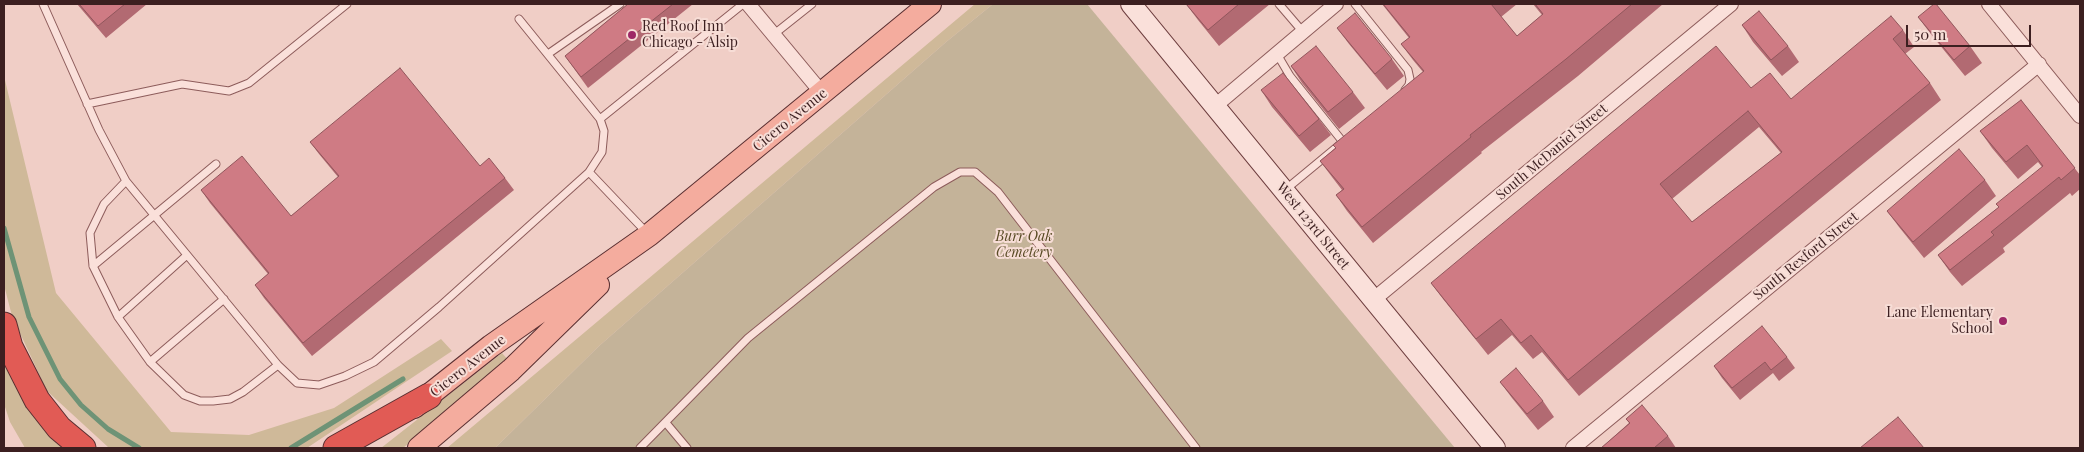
<!DOCTYPE html>
<html>
<head>
<meta charset="utf-8">
<style>
	body { margin:0 }
	#map { position:relative; width:2084px; height:452px; overflow:hidden; background:#f0cec6; font-family:"Playfair Display",serif }
	canvas { display:block }
	.frame { position:absolute; inset:0; border:5px solid #3c1f20; pointer-events:none }
	.scale { position:absolute; left:1906px; top:25px; width:125px; height:22px; box-sizing:border-box; border:2px solid #3c1f20; border-top:0; padding-left:6px; font-size:15px; line-height:18px; white-space:nowrap; color:#3c1f20; -webkit-text-stroke:4px #f7ddd6; paint-order:stroke }
</style>
</head>
<body>
<div id="map">
<canvas width="2084" height="452"></canvas>
<div class="frame"></div>
<div class="scale">50 m</div>
</div>
<script>
const context = document.querySelector('canvas').getContext('2d');
context.lineJoin = 'round';
function fillPath(path, color) { context.fillStyle = color; context.fill(path, 'evenodd'); }
const poly = rows => new Path2D(rows.map(r => 'M' + r).join(''));
function stroke(path, color, width, dash) { context.strokeStyle = color; context.lineWidth = width; context.lineCap = dash ? 'butt' : 'round'; context.setLineDash(dash || []); context.stroke(path); }
function drawText(font, color, halo, rows, align = 'center') {
  context.font = font + ' "Playfair Display",serif'; context.lineWidth = 4; context.setLineDash([]); context.textBaseline = 'middle'; context.strokeStyle = halo; context.fillStyle = color; for (const [text, x, y, turn = 0] of rows) {
    context.save(); context.translate(x, y); context.rotate((+turn || 0) * Math.PI / 180); context.textAlign = isNaN(turn) ? turn : align; if (halo) context.strokeText(text, 0, 0); context.fillText(text, 0, 0); context.restore();
  }
}
fillPath(poly([
	[975,4,993,4,946,42,599,346,495,448,447,448],
	[4,76,56,293,171,432,249,435,334,408,441,339,452,351,307,448,108,447,47,391,12,316,4,285],
	[502,353,509,361,403,448,381,448],
	[4,364,27,408,65,448,25,448,10,422,4,404]
]), '#cfb999');
fillPath(poly([
	[993,4,1087,4,1455,448,495,448,599,346,946,42]
]), '#c4b399');
stroke(poly([
	[4,228,29,317,60,379,81,405,108,429,139,448],
	[291,448,403,379]
]), '#6e9376', 5);
const lane = poly([
	[43,4,99,130,126,181,278,365,297,383,319,385,345,376,374,362,439,307,589,172,647,233],
	[1279,4,1303,32],
	[1355,4,1408,70,1410,79,1409,85,1405,90],
	[519,19,600,119,604,131,602,152,589,172],
	[773,35,812,4],
	[548,54,620,4],
	[1277,54,1290,76,1343,142],
	[87,104,182,84,229,91,249,83,347,4],
	[600,119,743,4],
	[126,181,104,204,90,233,93,266,118,317,150,362],
	[1285,190,1343,142],
	[93,266,216,164],
	[224,299,150,362,184,395,200,401,213,401,230,399,243,392,278,365],
	[118,317,187,255],
	[666,423,687,448],
	[640,448,748,338,934,187,960,172,975,172,998,192,1196,448]
]);
const street = poly([
	[748,4,822,93],
	[1989,4,2080,116],
	[1215,106,1336,4],
	[1373,300,1731,4],
	[1573,448,2039,64]
]);
const secondary = poly([
	[1131,4,1495,448]
]);
const primary = poly([
	[414,407,491,346,649,235,930,4],
	[419,448,511,370,598,285]
]);
const highway = poly([
	[4,325,10,347,37,400,59,428,83,448],
	[336,448,429,396]
]);
stroke(lane, '#8d5c5b', 9);
stroke(street, '#8d5c5b', 16);
stroke(secondary, '#6e3e3f', 22);
stroke(primary, '#5a2f31', 24);
stroke(highway, '#5a2f31', 27);
stroke(lane, '#fae0da', 7);
stroke(street, '#fae0da', 14);
stroke(secondary, '#fae0da', 20);
stroke(primary, '#f4ac9e', 22);
stroke(highway, '#e15b55', 25);
fillPath(poly([
	[77,4,147,4,106,38],
	[628,4,693,4,588,88,565,56],
	[1186,4,1270,4,1219,46,1198,20],
	[1382,4,1517,4,1501,17,1517,36,1542,15,1533,4,1663,4,1578,76,1481,152,1482,153,1373,243,1347,211,1336,195,1342,190,1332,177,1320,161,1423,72,1413,60,1401,44,1409,38],
	[1918,17,1970,46,1982,63,1965,76,1930,33],
	[1742,25,1788,46,1799,62,1782,76,1753,42],
	[1337,28,1392,59,1404,76,1387,90,1349,44],
	[1903,30,1914,47,1905,54,1930,83,1941,100,1579,396,1542,352,1533,359,1512,335,1488,355,1443,299,1431,283,1751,88,1791,99],
	[1759,127,1781,153,1692,222,1672,199],
	[1291,66,1353,92,1365,108,1339,129,1302,83],
	[1261,90,1319,119,1331,135,1310,152,1272,107],
	[2021,100,2080,175,2080,189,2072,196,2070,193,2003,248,2005,252,1962,286,1950,272,1938,255,1999,207,2042,167,2038,162,2018,179,1992,148,1980,131],
	[310,142,480,166,505,178,514,190,312,356,264,298,255,285,268,274,210,203,201,190,291,216,338,177,319,154],
	[1985,180,1996,196,1924,258,1899,227,1887,211],
	[1787,357,1795,368,1779,381,1773,373,1740,400,1722,378,1714,366],
	[1500,382,1543,401,1554,417,1538,430,1512,398],
	[1626,419,1668,436,1676,448,1601,448,1629,423]
]), '#b26a72');
const building = poly([
	[79,4,125,4,98,26,79,4],
	[628,4,673,4,581,77,565,56,628,4],
	[1186,4,1239,4,1208,30,1186,4],
	[1383,4,1491,4,1517,36,1543,14,1535,4,1632,4,1566,59,1470,135,1471,137,1362,227,1336,195,1344,189,1320,161,1336,148,1333,145,1424,71,1401,44,1410,37,1383,4],
	[1934,4,1936,4,1970,46,1954,60,1918,17,1934,4],
	[1759,11,1788,46,1771,60,1742,25,1759,11],
	[1355,13,1392,59,1375,74,1337,28,1355,13],
	[1891,16,1903,30,1893,39,1930,83,1568,380,1531,335,1521,343,1501,319,1476,339,1431,283,1716,46,1751,88,1770,73,1791,99,1891,16],
	[1748,111,1782,152,1692,222,1660,184,1748,111],
	[1316,46,1353,92,1328,112,1291,66,1316,46],
	[400,68,480,166,489,158,505,178,303,343,255,285,269,273,201,190,242,156,291,216,339,176,310,142,400,68],
	[1283,73,1319,119,1299,136,1261,90,1283,73],
	[2021,100,2075,168,2061,180,2059,177,1991,232,1994,235,1950,270,1938,255,1999,207,1996,204,2043,166,2027,145,2006,162,1980,131,2021,100],
	[1959,149,1985,180,1913,242,1887,211,1959,149],
	[1762,326,1787,357,1771,370,1765,362,1732,388,1714,366,1762,326],
	[1516,368,1543,401,1527,414,1500,382,1516,368],
	[1642,405,1668,436,1654,448,1601,448,1630,423,1626,419,1642,405],
	[1898,417,1924,448,1860,448,1898,417]
]);
fillPath(building, '#cf7b84');
stroke(building, '#91565c', 1);
for (const [x, y, r, color] of [
	[632,35,5,"#9e2866"],
	[2003,321,5,"#9e2866"]
]) { const dot = new Path2D(); dot.arc(x, y, r, 0, 2 * Math.PI); context.fillStyle = color; context.fill(dot); stroke(dot, '#f7ddd6', 2); }
drawText('14px', '#3c1f20', '#f7ddd6', [
	["Red Roof Inn",642,27],
	["Chicago - Alsip",642,43],
	["Lane Elementary",1993,313,"right"],
	["School",1993,329,"right"]
], 'left');
drawText('14px', '#3c1f20', '#f7ddd6', [
	["Cicero Avenue",790,120,-39],
	["South McDaniel Street",1552,152,-40],
	["West 123rd Street",1313,226,51],
	["South Rexford Street",1806,256,-39],
	["Cicero Avenue",468,366,-38]
]);
drawText('italic 14px', '#594b25', '#f7ddd6', [
	["Burr Oak",1024,237],
	["Cemetery",1024,253]
]);
</script>
</body>
</html>
